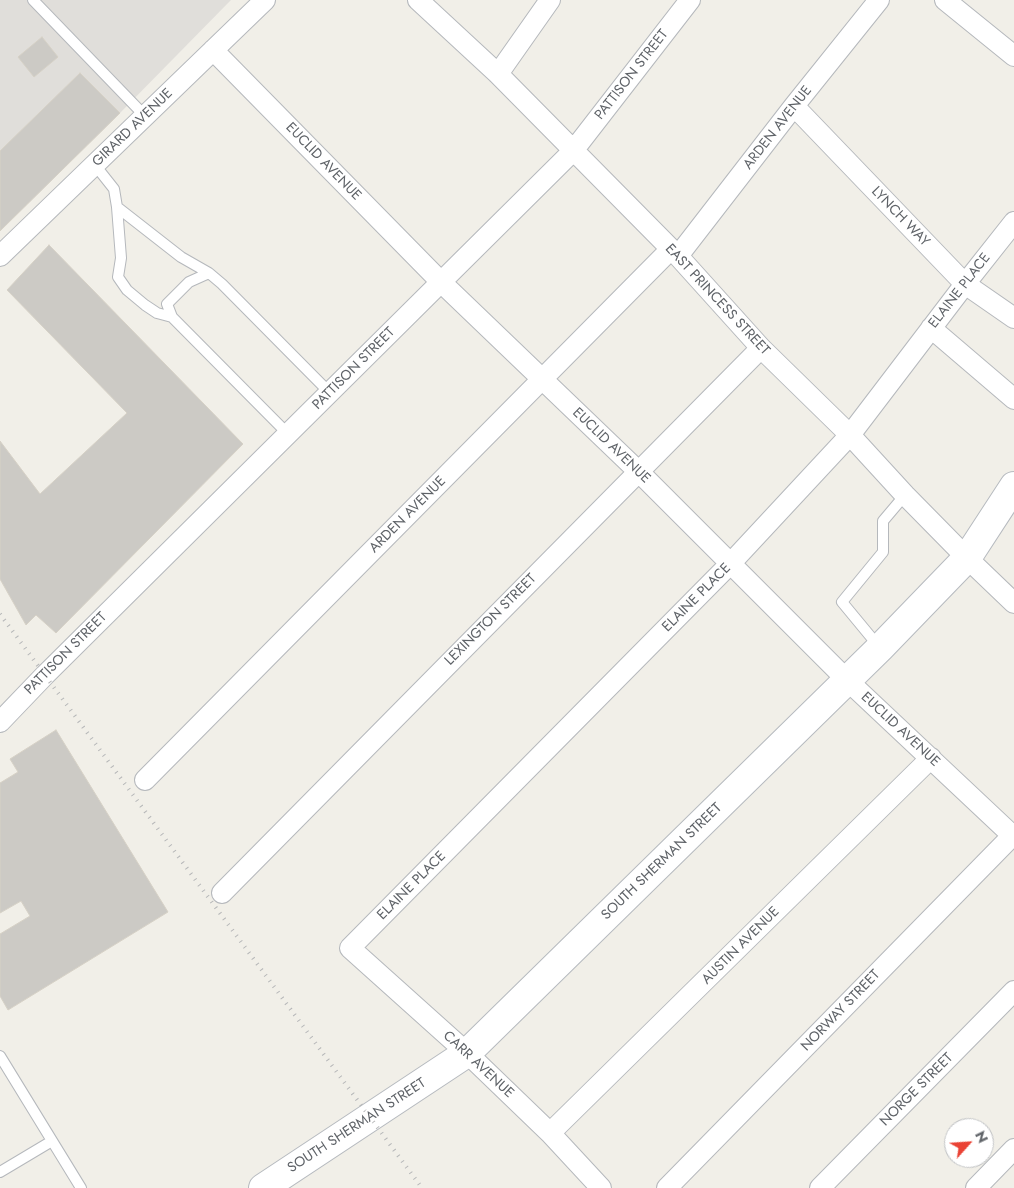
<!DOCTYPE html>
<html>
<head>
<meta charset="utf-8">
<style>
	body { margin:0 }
	#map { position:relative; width:1014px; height:1188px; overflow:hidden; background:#f1efe8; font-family:Jost,sans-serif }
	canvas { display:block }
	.north { position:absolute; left:944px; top:1118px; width:50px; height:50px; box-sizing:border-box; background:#fff; border:1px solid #bfc1c3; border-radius:50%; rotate:64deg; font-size:14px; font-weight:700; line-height:20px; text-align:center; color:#5f6368 }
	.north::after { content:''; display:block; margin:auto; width:18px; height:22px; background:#ea4335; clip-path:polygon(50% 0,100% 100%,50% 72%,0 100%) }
</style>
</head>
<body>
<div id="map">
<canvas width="1014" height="1188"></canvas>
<div class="north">N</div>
</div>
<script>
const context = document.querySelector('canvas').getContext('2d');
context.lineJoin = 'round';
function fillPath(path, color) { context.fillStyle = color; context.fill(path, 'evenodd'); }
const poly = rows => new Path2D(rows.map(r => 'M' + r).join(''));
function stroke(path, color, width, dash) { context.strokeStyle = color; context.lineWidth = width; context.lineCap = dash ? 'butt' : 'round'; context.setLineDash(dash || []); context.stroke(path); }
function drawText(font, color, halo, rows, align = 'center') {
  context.font = font + ' Jost,sans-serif'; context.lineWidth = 4; context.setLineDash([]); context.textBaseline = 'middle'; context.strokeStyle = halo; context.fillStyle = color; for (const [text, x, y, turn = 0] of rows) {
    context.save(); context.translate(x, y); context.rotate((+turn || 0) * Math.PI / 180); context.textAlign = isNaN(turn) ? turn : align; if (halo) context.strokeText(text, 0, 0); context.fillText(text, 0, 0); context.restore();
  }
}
fillPath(poly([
	[0,0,231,0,120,113,0,231]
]), '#e0deda');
const building = poly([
	[42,37,58,57,34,77,18,57,42,37],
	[80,73,120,113,0,231,0,151,80,73],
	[49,245,243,444,56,633,36,615,26,625,0,579,0,441,40,494,127,413,7,290,49,245],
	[56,730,168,912,8,1010,0,996,0,934,30,916,21,901,0,913,0,783,18,772,10,759,56,730]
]);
fillPath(building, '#cccac5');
stroke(building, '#d6d1c6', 1);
const service = poly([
	[33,0,145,116],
	[95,165,114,189,117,207,121,258,118,277,127,290,145,305,157,313,172,317],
	[117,207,181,257,209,273],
	[288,434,172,317,167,304,189,282,209,273,222,284,330,393],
	[880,648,842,602,883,552,883,521,905,495],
	[0,1056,81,1188],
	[0,1172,52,1141]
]);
const minor = poly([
	[418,0,498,74,678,256,761,348,850,435,905,495,967,558,1014,603],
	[945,0,1014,56],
	[213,50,442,283,639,472,847,680,1014,837],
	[498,74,550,0],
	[794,106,965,284,1014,318],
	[0,256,265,0],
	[678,256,794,106,879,0],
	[931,328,1014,399],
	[0,722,45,675,573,151,690,0],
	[145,780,670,250],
	[222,893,761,348],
	[550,1133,931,758],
	[601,1188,550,1133,467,1053,350,948,730,564,850,435,965,284,1014,222],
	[667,1188,1014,834],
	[820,1188,1014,991],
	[976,1188,1014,1149]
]);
const secondary = poly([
	[263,1188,467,1053,880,648,967,558,1014,486]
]);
stroke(service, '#b5b8bc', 12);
stroke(minor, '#b5b8bc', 22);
stroke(secondary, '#b6babf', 30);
stroke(service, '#fff', 10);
stroke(minor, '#fff', 20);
stroke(secondary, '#fff', 28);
stroke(poly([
	[0,614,422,1188]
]), '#b6b7b8', 4, [1, 6]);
drawText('14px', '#5f6368', '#fff', [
	["PATTISON STREET",632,75,-52],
	["GIRARD AVENUE",133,128,-44],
	["ARDEN AVENUE",778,128,-52],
	["EUCLID AVENUE",323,162,46],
	["LYNCH WAY",900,217,46],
	["ELAINE PLACE",960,291,-52],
	["EAST PRINCESS STREET",717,300,47],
	["PATTISON STREET",354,369,-45],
	["EUCLID AVENUE",611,446,44],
	["ARDEN AVENUE",408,515,-45],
	["ELAINE PLACE",697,598,-45],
	["LEXINGTON STREET",491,620,-45],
	["PATTISON STREET",66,654,-45],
	["EUCLID AVENUE",900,730,43],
	["SOUTH SHERMAN STREET",662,862,-44],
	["ELAINE PLACE",412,886,-45],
	["AUSTIN AVENUE",741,946,-45],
	["NORWAY STREET",841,1011,-46],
	["CARR AVENUE",478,1065,43],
	["NORGE STREET",917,1090,-45],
	["SOUTH SHERMAN STREET",357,1126,-33]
]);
</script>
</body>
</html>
